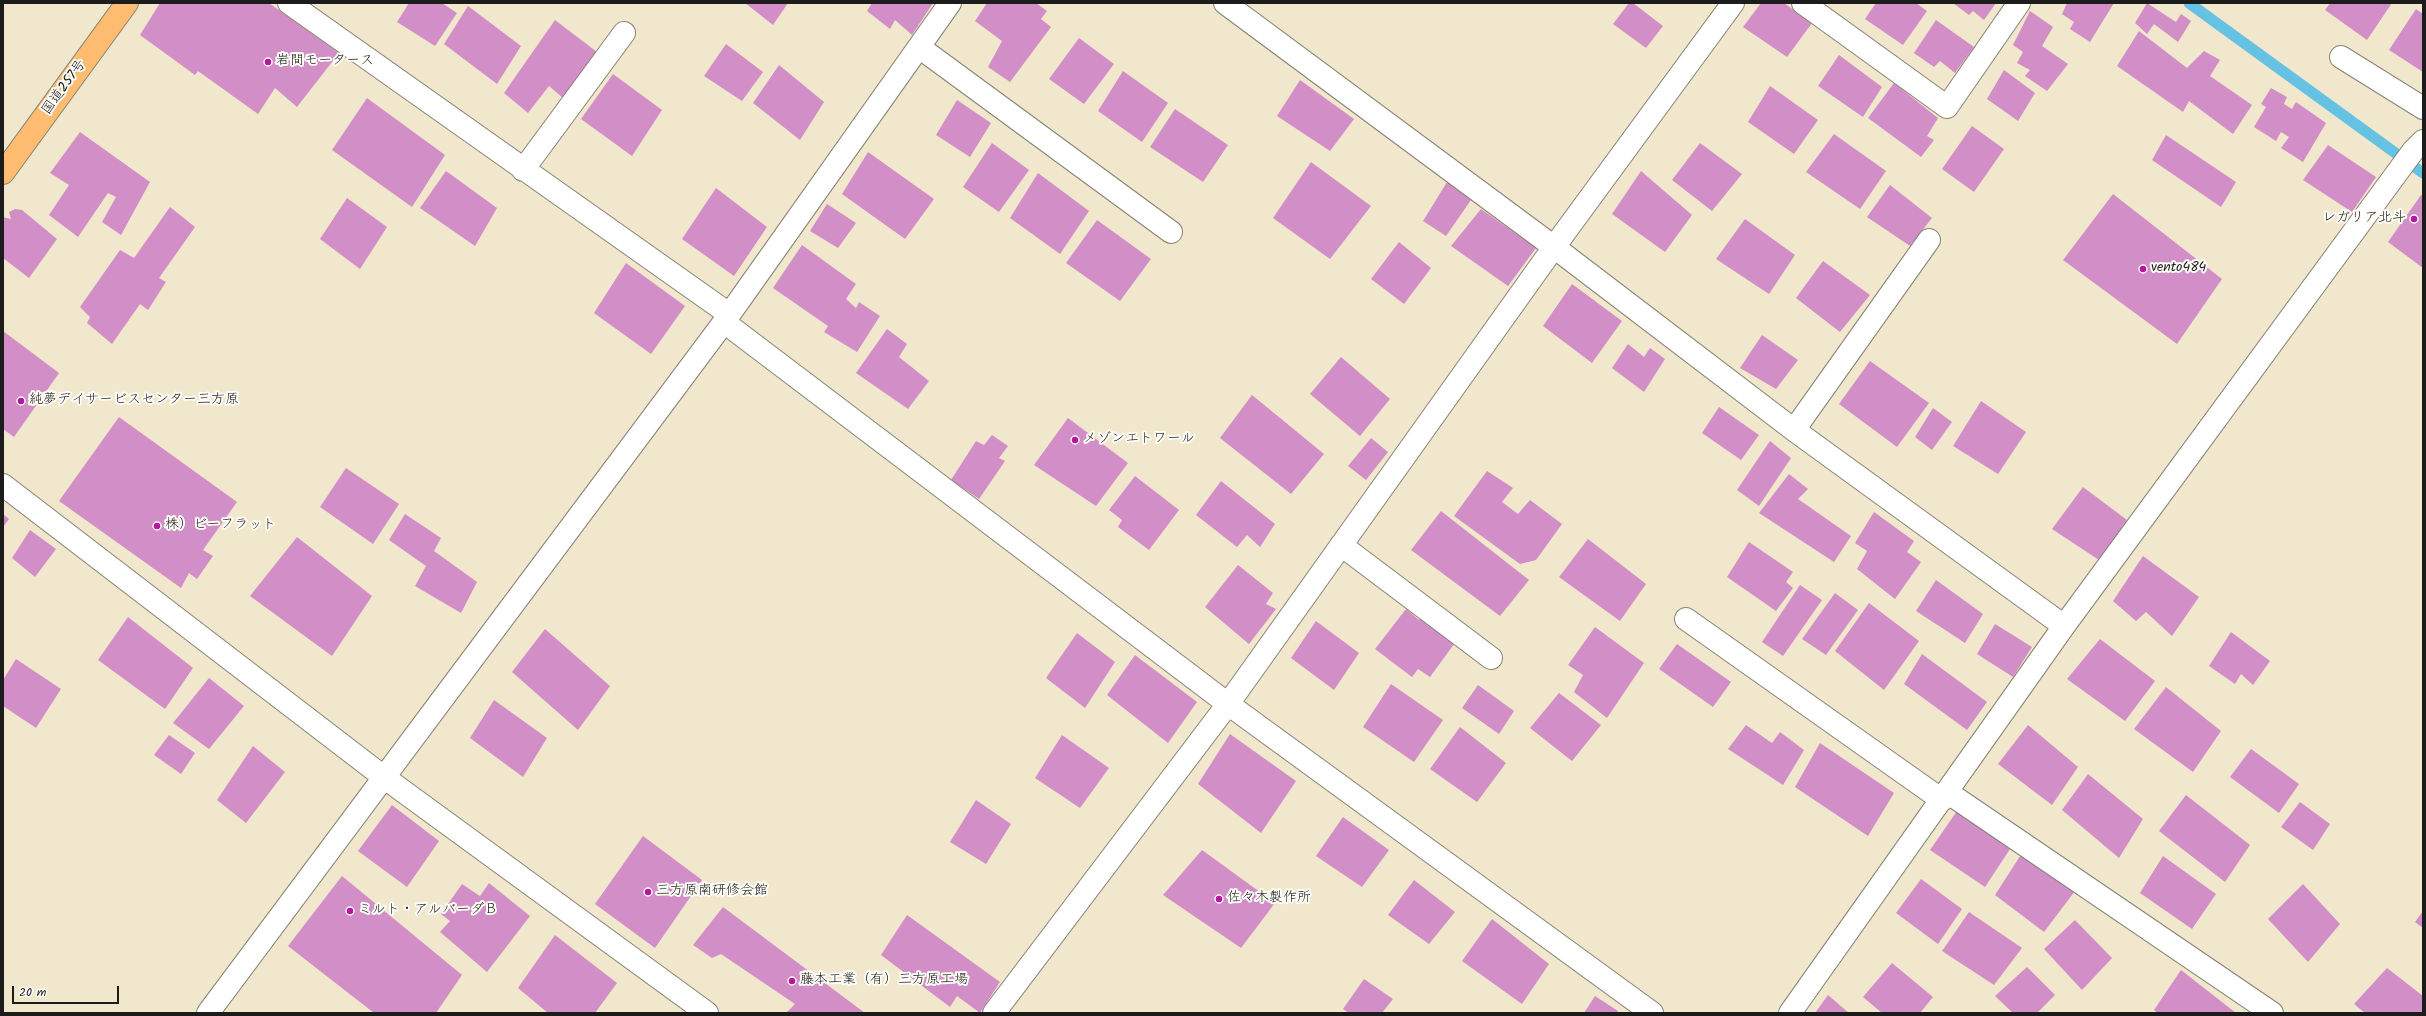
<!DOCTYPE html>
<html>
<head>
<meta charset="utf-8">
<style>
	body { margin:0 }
	#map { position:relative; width:2426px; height:1016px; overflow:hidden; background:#f1e7cd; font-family:Kalam,sans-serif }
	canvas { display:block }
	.frame { position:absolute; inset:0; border:4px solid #1c1c1c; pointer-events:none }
	.scale { position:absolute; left:12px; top:986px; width:107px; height:18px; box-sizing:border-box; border:2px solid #1c1c1c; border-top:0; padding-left:5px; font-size:12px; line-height:14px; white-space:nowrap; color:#1c1c1c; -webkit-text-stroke:3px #fdfcf7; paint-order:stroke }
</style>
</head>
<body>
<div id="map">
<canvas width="2426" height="1016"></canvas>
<div class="frame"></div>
<div class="scale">20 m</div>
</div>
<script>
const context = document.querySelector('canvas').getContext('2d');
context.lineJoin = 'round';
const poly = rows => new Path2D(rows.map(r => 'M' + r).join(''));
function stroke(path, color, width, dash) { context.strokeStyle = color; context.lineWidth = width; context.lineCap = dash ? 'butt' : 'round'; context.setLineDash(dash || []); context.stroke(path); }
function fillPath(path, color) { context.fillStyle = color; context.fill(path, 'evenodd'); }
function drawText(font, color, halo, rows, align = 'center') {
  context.font = font + ' Kalam,"Klee One",sans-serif'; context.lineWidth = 4; context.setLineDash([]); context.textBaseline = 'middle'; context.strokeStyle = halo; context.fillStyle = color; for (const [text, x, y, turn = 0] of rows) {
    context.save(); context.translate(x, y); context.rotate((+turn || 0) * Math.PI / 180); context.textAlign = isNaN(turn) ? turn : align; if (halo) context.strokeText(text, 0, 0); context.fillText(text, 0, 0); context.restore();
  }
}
stroke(poly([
	[2189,3,2423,173]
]), '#65c2e3', 11);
fillPath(poly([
	[160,3,269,3,339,53,297,107,275,88,258,114,198,71,195,75,140,35],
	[409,3,442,3,457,13,435,46,397,22],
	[745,3,788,3,773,25],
	[872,3,933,3,912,35,895,20,890,29,867,11],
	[987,3,1036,3,1047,11,1041,19,1051,27,1010,82,988,67,1002,41,975,21],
	[1629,3,1633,3,1663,26,1646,48,1613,24],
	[1761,3,1784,3,1812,23,1787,57,1743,27],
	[1876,3,1916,3,1927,11,1903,45,1865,19],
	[1953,3,1996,3,1984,20,1973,11,1969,15],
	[2067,3,2114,3,2090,42,2070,29,2074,22,2062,14],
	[2147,3,2176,22,2181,14,2191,21,2178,42,2154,24,2147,34,2135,23],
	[2330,3,2392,3,2367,40,2325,10],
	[468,6,521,46,497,84,444,44],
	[2416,9,2423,14,2423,72,2389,50],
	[2030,11,2053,27,2042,46,2068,64,2047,91,2025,76,2030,70,2017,63,2023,52,2013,45],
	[555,20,597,52,563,98,549,86,528,113,504,93],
	[1936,20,1974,47,1955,73,1940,61,1934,67,1914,53],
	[2139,31,2187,68,2204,51,2220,60,2210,76,2252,105,2233,134,2189,101,2183,112,2117,66],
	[1079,38,1114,64,1084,104,1049,79],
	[726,44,763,72,742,101,704,76],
	[1839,55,1882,87,1863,117,1818,86],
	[779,65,824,102,800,140,753,103],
	[2004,70,2035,93,2018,121,1987,99],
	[1123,71,1168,103,1142,142,1098,111],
	[613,74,662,110,632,156,581,119],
	[1300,80,1354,119,1330,151,1277,116],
	[1894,83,1938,118,1927,136,1934,140,1921,157,1868,118],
	[1770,86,1818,120,1794,154,1748,122],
	[2271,88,2287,97,2284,104,2292,109,2296,102,2326,123,2303,162,2281,148,2289,137,2281,132,2276,141,2254,127,2266,107,2261,104],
	[367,98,445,155,412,207,332,150],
	[957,100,991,123,970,157,936,135],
	[1175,109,1228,145,1203,182,1150,147],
	[1972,126,2004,149,1974,192,1942,169],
	[80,132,150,182,121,235,102,222,116,197,108,193,78,237,49,215,69,185,50,173],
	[1834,134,1886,171,1860,209,1806,172],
	[2166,135,2236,182,2221,207,2152,160],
	[992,143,1029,170,999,212,963,187],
	[1700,143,1742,174,1712,211,1672,180],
	[2328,145,2376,177,2352,212,2303,180],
	[868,152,934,199,905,239,842,194],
	[1311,162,1371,206,1330,259,1273,218],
	[446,171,497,208,475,246,420,208],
	[1641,171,1692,215,1665,252,1612,214],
	[1038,173,1089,211,1060,254,1010,218],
	[1447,182,1471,200,1446,236,1423,221],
	[1890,185,1932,218,1910,246,1867,217],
	[716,188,767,227,734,276,682,239],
	[2113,194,2222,279,2177,344,2063,260],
	[2421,195,2423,196,2423,268,2388,242],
	[347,198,387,227,360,269,320,239],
	[827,204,856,223,838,248,810,231],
	[170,207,195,227,159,278,166,282,148,310,140,304,112,344,87,323,90,317,80,307,120,250,134,258],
	[15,209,22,210,57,239,29,278,3,258,3,217,11,219,9,212],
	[1481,209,1536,248,1508,286,1451,246],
	[1745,219,1795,255,1769,294,1716,259],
	[1097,220,1151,259,1120,301,1066,263],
	[1399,242,1431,268,1404,304,1371,279],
	[802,245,856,284,846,299,856,308,859,302,880,316,857,352,824,332,828,326,773,288],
	[1823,261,1870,295,1840,332,1796,298],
	[626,263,685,306,651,354,594,313],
	[1572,284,1622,321,1592,363,1543,326],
	[887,329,907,344,899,357,929,381,908,409,856,373],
	[3,331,59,373,14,437,3,429],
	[1762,335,1798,360,1776,389,1740,368],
	[1628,344,1644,357,1650,348,1665,359,1644,392,1612,368],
	[1341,357,1390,399,1360,436,1310,394],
	[1870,361,1929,403,1897,447,1839,404],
	[1252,395,1324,454,1291,494,1220,438],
	[1981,401,2026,432,1998,474,1953,446],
	[1719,407,1759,435,1741,460,1702,433],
	[1933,408,1952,422,1932,450,1915,437],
	[119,417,237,502,203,550,213,556,197,579,189,573,181,588,59,501],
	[1068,418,1128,463,1096,506,1034,465],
	[992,435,1008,446,999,458,1005,461,979,499,951,480,976,441,984,445],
	[1371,438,1388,452,1366,480,1348,466],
	[1770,441,1791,458,1759,506,1737,490],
	[346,468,399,504,373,544,320,507],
	[1487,471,1513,488,1502,502,1518,514,1530,500,1562,524,1536,560,1520,564,1454,516],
	[1789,474,1808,489,1798,499,1851,536,1834,562,1759,513],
	[1135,476,1179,510,1149,550,1118,527,1122,520,1109,510],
	[1221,481,1275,524,1260,547,1247,535,1237,547,1196,515],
	[2083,487,2127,520,2099,560,2052,529],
	[1441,511,1529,580,1500,616,1411,550],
	[1874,512,1914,541,1907,552,1921,562,1895,599,1857,569,1867,551,1855,543],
	[3,514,9,519,3,527],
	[405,514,441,538,434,551,477,582,461,613,415,586,426,566,389,540],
	[30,530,56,549,35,577,12,558],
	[297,537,372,596,332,656,250,596],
	[1588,539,1646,584,1620,621,1559,577],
	[1749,542,1793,572,1786,582,1793,588,1776,611,1727,577],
	[2143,556,2199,597,2172,636,2146,612,2136,621,2113,601],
	[1238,565,1273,593,1266,604,1276,609,1249,644,1205,607],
	[1936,580,1983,614,1965,643,1916,611],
	[1800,585,1822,600,1783,656,1762,642],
	[1835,593,1858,610,1826,655,1802,639],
	[1869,603,1919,641,1884,690,1835,651],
	[1406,609,1419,620,1422,613,1457,640,1430,677,1418,669,1412,677,1375,649],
	[128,617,193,668,165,709,98,660],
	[1316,621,1359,653,1334,690,1291,658],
	[1995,624,2032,647,2013,677,1977,654],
	[1595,627,1644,663,1607,718,1574,692,1583,675,1568,665],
	[545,629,610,686,578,730,512,672],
	[2231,632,2270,661,2253,685,2241,674,2235,684,2209,666],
	[1077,633,1115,662,1085,708,1046,678],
	[2100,639,2155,681,2125,721,2067,679],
	[1677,644,1731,682,1713,707,1659,669],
	[1922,654,1987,702,1967,730,1904,684],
	[1135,655,1197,702,1168,743,1107,695],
	[16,659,61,689,36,728,3,706,3,680],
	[209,678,244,706,209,749,173,723],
	[1391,684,1443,720,1414,762,1363,727],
	[1478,685,1514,711,1499,734,1462,708],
	[2166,687,2221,731,2193,772,2134,729],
	[1559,693,1601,725,1572,761,1530,728],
	[494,700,547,738,523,777,470,738],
	[1746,725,1772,743,1780,732,1804,750,1783,785,1728,749],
	[2028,725,2078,767,2052,805,1998,764],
	[1460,727,1506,763,1477,802,1430,769],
	[1230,734,1296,781,1261,833,1198,784],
	[169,735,195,753,181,774,154,755],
	[1062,735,1109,768,1080,808,1035,778],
	[1820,743,1894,793,1868,836,1795,787],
	[253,746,285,772,246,823,217,800],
	[2251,749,2299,784,2279,813,2230,777],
	[2088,774,2143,819,2119,858,2062,810],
	[2186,795,2250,845,2225,882,2159,831],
	[976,800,1011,824,986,864,950,842],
	[2300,802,2330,824,2313,850,2281,827],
	[392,805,439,841,407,887,358,851],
	[1957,811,2010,849,1985,887,1930,850],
	[1343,817,1389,850,1362,887,1316,856],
	[643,836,702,880,655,948,595,904],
	[1202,850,1275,903,1241,948,1163,895],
	[2022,853,2075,891,2044,932,1995,895],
	[2163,856,2216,894,2192,929,2140,893],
	[342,876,462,975,436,1013,374,1013,288,946],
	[1921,879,1962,909,1938,944,1896,913],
	[1414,880,1455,912,1429,944,1388,915],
	[489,883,530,916,487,972,440,932,450,921,441,914,462,884,480,896],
	[2303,884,2340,924,2308,962,2268,919],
	[723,907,865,1013,786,1013,795,1004,721,954,712,958,693,945],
	[2423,911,2423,928,2415,922],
	[1969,912,2022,948,1994,985,1942,951],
	[907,915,1000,982,980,1013,957,996,950,1007,881,955],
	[1492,919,1549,964,1522,1004,1462,961],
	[2075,920,2112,958,2082,990,2044,949],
	[555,935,617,983,595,1013,548,1013,518,988],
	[1892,963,1933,997,1920,1013,1882,1013,1863,997],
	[2027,967,2055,995,2037,1013,2013,1013,1995,996],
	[2387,968,2423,996,2423,1013,2365,1013,2354,1004],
	[2181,970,2236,1013,2158,1013,2154,1010],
	[1364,979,1393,999,1382,1013,1349,1013,1343,1009],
	[1828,995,1849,1013,1815,1013],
	[1595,996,1618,1011,1617,1013,1584,1013]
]), '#d28ec7');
const minor = poly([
	[289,3,729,314],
	[1225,3,1554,247,1794,430,2064,626],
	[1803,3,1947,107,2019,3],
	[919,47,1171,232],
	[2341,57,2423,108],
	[523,170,624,33],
	[724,322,1228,704,1652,1013],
	[1794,430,1929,240],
	[3,485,385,778,707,1013],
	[1341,545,1491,658],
	[1686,619,1942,800],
	[1947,792,2272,1013],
	[208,1013,724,322,950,3],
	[994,1013,1228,704,1554,247,1733,3],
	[1790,1013,2064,626,2413,151,2423,141]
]);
const trunk = poly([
	[3,173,127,3]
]);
stroke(minor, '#868274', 24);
stroke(trunk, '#868274', 24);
stroke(minor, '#fff', 22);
stroke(trunk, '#febc70', 22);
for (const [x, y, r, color] of [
	[268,62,4,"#b5179e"],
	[2414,219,4,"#b5179e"],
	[2143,269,4,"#b5179e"],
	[21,401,4,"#b5179e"],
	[1075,440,4,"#b5179e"],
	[157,526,4,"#b5179e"],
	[648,892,4,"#b5179e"],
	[1219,899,4,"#b5179e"],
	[350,911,4,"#b5179e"],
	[792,981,4,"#b5179e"]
]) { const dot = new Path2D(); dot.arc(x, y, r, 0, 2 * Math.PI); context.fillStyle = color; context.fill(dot); stroke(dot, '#fdfcf7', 1.5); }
drawText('14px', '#1c1c1c', '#fdfcf7', [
	["岩間モータース",276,62],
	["レガリア北斗",2406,219,"right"],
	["vento484",2151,269],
	["純夢デイサービスセンター三方原",29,401],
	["メゾンエトワール",1083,440],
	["株）ビーフラット",165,526],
	["三方原南研修会館",656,892],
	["佐々木製作所",1227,899],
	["ミルト・アルバーダＢ",358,911],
	["藤本工業（有）三方原工場",800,981]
], 'left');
drawText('14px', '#1c1c1c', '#fdfcf7', [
	["国道257号",65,88,-54]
]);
</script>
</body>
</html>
